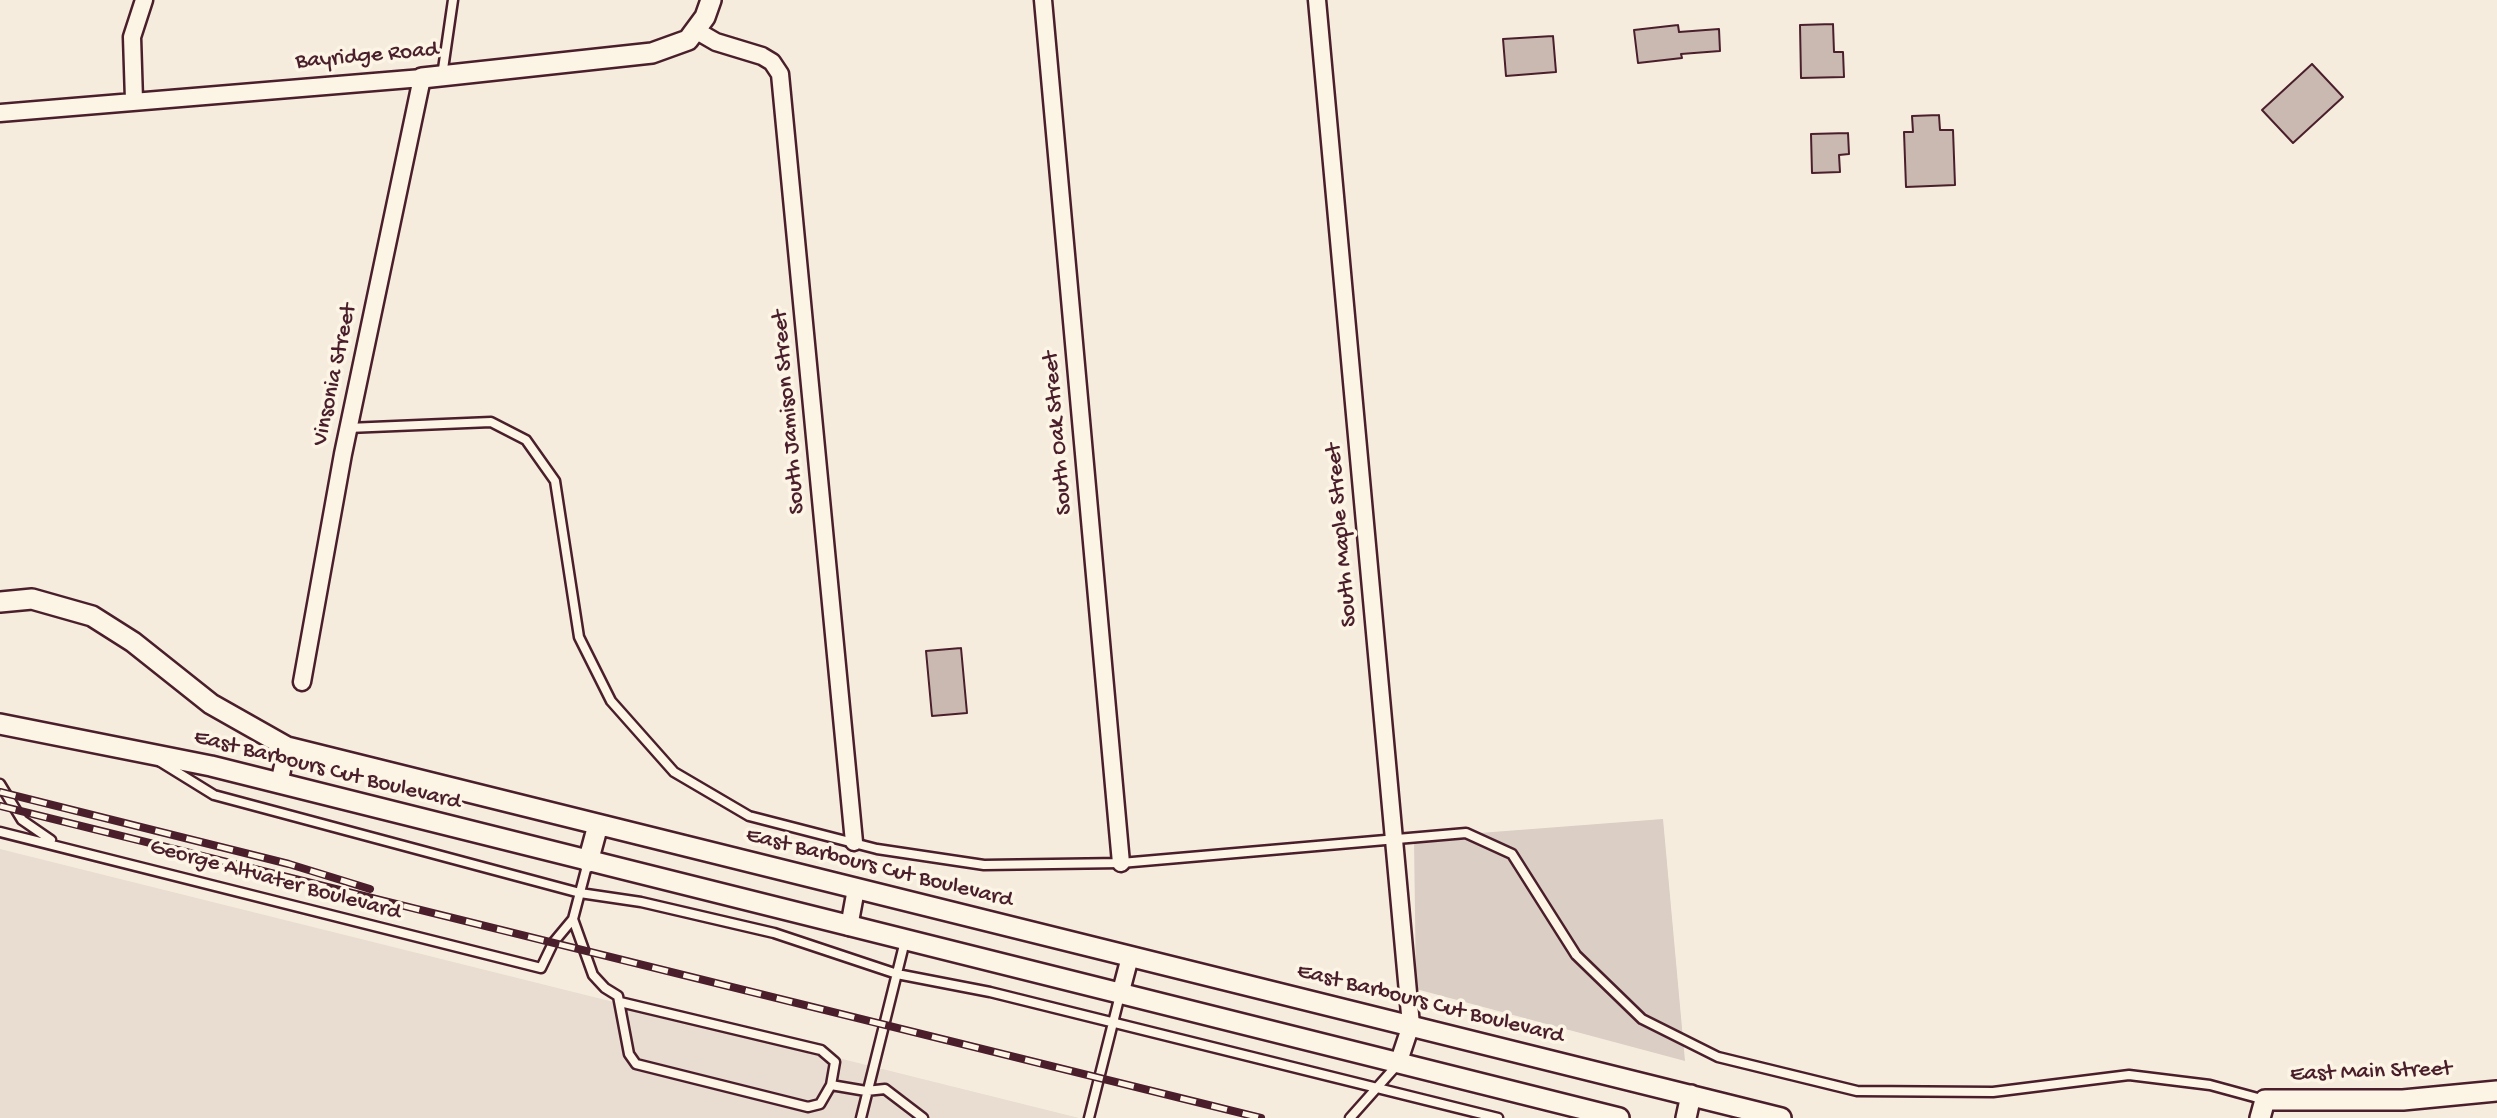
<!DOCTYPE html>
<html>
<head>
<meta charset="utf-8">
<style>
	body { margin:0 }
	canvas { display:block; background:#f5ecde }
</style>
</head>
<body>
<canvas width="2497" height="1118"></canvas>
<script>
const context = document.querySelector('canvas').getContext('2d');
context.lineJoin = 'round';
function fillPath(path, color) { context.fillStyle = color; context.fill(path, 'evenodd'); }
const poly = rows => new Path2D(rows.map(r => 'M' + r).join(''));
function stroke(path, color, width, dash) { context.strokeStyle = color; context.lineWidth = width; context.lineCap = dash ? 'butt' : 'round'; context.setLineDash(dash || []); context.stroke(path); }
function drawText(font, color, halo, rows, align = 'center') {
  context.font = font + ' "Gochi Hand",sans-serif'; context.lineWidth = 7; context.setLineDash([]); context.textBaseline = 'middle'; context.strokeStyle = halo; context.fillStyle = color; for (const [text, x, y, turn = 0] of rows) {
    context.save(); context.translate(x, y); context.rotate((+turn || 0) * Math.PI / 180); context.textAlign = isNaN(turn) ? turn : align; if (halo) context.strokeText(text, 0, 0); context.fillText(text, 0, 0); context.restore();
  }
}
fillPath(poly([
	[0,849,1079,1118,0,1118]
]), '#e8ddd0');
fillPath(poly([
	[1663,819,1685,1061,1416,989,1414,838]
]), '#dbcec4');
const building = poly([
	[1833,24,1834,52,1843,52,1844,77,1801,78,1800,25,1833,24],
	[1678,25,1679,32,1719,29,1720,51,1681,54,1682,58,1638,63,1634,30,1678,25],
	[1553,36,1556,72,1506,76,1503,39,1553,36],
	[2312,64,2343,97,2293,143,2262,110,2312,64],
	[1939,115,1940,130,1953,130,1955,185,1906,187,1904,132,1913,132,1912,116,1939,115],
	[1848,133,1849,154,1839,155,1840,172,1812,173,1811,134,1848,133],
	[961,648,967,713,932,716,926,651,961,648]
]);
fillPath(building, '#cab9b1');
stroke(building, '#4a1f2b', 2);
const service = poly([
	[442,76,453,0],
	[348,428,491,422,526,440,555,481,579,637,611,701,674,772,749,816,877,849,984,865,1121,863,1466,833,1512,854,1576,955,1642,1019,1718,1057,1857,1091,1993,1092,2129,1075,2210,1085,2265,1100],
	[159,761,214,795,580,893,641,902,774,933,897,974,990,992,1498,1118],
	[0,784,22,820,51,840],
	[0,832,541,968,553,943,573,919,588,862],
	[573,919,593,975,605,988,618,996,629,1054,636,1064,808,1107,820,1104,831,1085,866,1091,885,1089,923,1118],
	[620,1002,821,1050,835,1062,831,1085],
	[861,1118,905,941],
	[1089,1118,1120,995],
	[1350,1118,1398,1064]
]);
const minor = poly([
	[1043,0,1121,863],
	[1317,0,1411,1025,1398,1064],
	[697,31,716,42,762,56,772,62,780,74,854,842],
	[134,100,132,37,144,0],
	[0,113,422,78,343,454,302,682],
	[279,784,287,747],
	[849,927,856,889],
	[1120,995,1130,957]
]);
const tertiary = poly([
	[422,78,652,53,688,40,705,17,711,0],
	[0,602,32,599,92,616,133,642,211,704,287,747,1781,1118],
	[0,724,211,766,1619,1118],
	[588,862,598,825],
	[1686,1118,1691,1095],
	[2260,1118,2265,1100,2403,1100,2497,1091]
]);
stroke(service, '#4a1f2b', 13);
stroke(minor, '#4a1f2b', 21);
stroke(tertiary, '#4a1f2b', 24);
stroke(service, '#fcf5e5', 8);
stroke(minor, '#fcf5e5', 16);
stroke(tertiary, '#fcf5e5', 19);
const rail = poly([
	[0,792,289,864,370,889],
	[0,806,1261,1118]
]);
stroke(rail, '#4a1f2b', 8);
stroke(rail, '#fcf5e5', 5, [16]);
drawText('23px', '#4a1f2b', '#fcf5e5', [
	["Bayridge Road",367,57,-5],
	["Vinsonia Street",336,375,-78],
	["South Jamison Street",790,412,-95],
	["South Oak Street",1059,433,-95],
	["South Maple Street",1343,535,-95],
	["East Barbours Cut Boulevard",327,771,14],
	["East Barbours Cut Boulevard",879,869,14],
	["George Altvater Boulevard",275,881,15],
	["East Barbours Cut Boulevard",1430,1005,14],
	["East Main Street",2371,1073,-2]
]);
</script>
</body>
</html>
